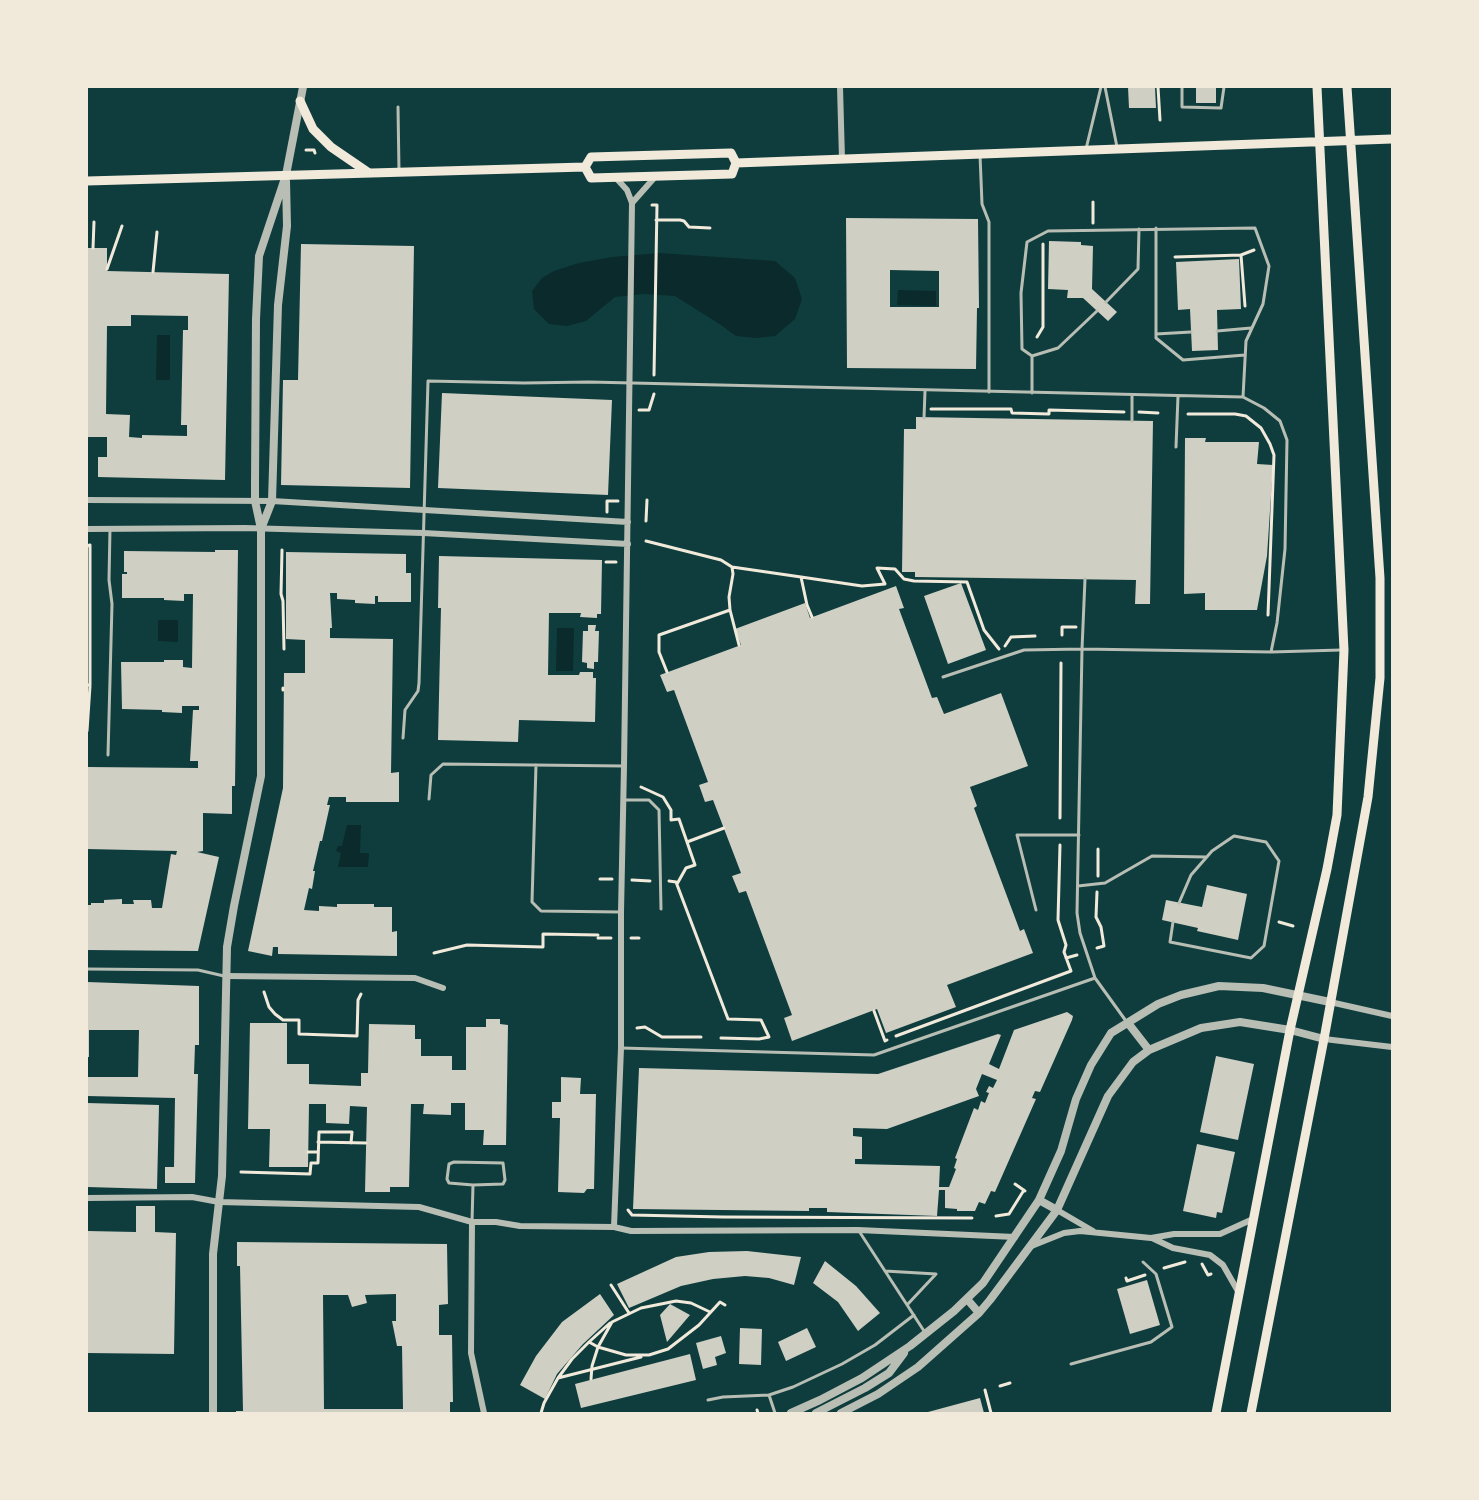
<!DOCTYPE html>
<html>
<head>
<meta charset="utf-8">
<style>
	body { margin:0 }
	#map { position:relative; width:1479px; height:1500px; overflow:hidden; background:#0f3d3e; font-family:"Exo 2",sans-serif }
	canvas { display:block }
	.frame { position:absolute; inset:0; border:88px solid #f1e9da; pointer-events:none }
</style>
</head>
<body>
<div id="map">
<canvas width="1479" height="1500"></canvas>
<div class="frame"></div>
</div>
<script>
const context = document.querySelector('canvas').getContext('2d');
context.lineJoin = 'round';
function fillPath(path, color) { context.fillStyle = color; context.fill(path, 'evenodd'); }
const poly = rows => new Path2D(rows.map(r => 'M' + r).join(''));
function stroke(path, color, width, dash) { context.strokeStyle = color; context.lineWidth = width; context.lineCap = dash ? 'butt' : 'round'; context.setLineDash(dash || []); context.stroke(path); }
fillPath(poly([
	[660,253,775,261,795,278,802,299,795,319,775,336,755,338,736,336,721,325,675,296,643,294,615,297,586,321,567,326,549,324,534,309,532,291,542,278,554,271,579,263,612,257],
	[898,290,936,291,936,306,897,305],
	[157,335,170,335,170,380,156,380],
	[158,620,178,620,178,642,158,641],
	[557,628,574,628,573,671,556,671],
	[347,825,361,825,360,853,369,853,368,867,338,867,341,853,336,851,338,846,342,846]
]), '#0a2a2b');
fillPath(poly([
	[1128,87,1155,87,1156,108,1129,108],
	[1196,87,1216,87,1216,103,1196,103],
	[846,218,978,219,979,308,977,308,976,369,847,368],
	[890,270,939,271,939,307,890,307],
	[1049,241,1081,242,1081,245,1093,246,1092,289,1117,312,1108,321,1083,298,1067,298,1068,290,1048,289],
	[301,244,414,246,410,488,281,485,283,380,298,380],
	[87,248,107,248,107,271,229,274,225,480,98,477,98,457,107,457,107,437,87,437],
	[131,315,188,316,188,330,183,330,181,425,187,425,187,436,142,435,142,438,129,437,130,415,106,414,107,326,131,326],
	[1239,259,1241,309,1217,310,1218,350,1192,351,1190,309,1178,310,1176,262],
	[442,393,612,400,608,495,438,488],
	[916,417,1153,421,1150,604,1135,604,1136,580,915,577,915,572,902,572,904,429,916,429],
	[1185,438,1206,438,1205,442,1259,442,1257,464,1273,465,1267,556,1257,610,1205,610,1205,593,1184,594],
	[215,550,238,550,235,786,232,786,232,814,203,813,203,851,197,852,219,857,198,951,87,950,87,905,91,905,91,903,104,903,104,900,122,899,122,904,134,904,133,900,151,900,152,908,162,908,171,854,176,855,177,851,87,849,87,767,198,768,198,761,190,761,193,710,199,710,199,706,182,706,182,713,162,712,162,710,122,709,121,662,164,662,164,660,183,660,183,667,192,668,193,594,184,594,184,601,164,600,164,598,122,598,122,574,127,574,127,572,124,572,124,551,215,552],
	[286,552,406,554,406,573,411,573,411,602,378,602,378,596,375,596,375,604,355,603,355,600,337,599,337,593,330,593,332,628,330,628,330,638,393,639,391,773,399,772,399,802,346,802,346,797,329,797,327,805,330,805,322,841,320,841,313,871,315,871,312,889,309,888,304,910,319,911,319,906,337,907,337,904,374,904,374,907,392,907,392,932,397,931,397,956,278,954,278,947,273,947,272,956,248,951,283,788,284,673,305,673,305,640,286,639],
	[439,556,602,560,601,614,597,614,597,618,580,617,581,613,549,613,548,675,579,675,580,672,593,672,593,678,596,678,595,722,519,720,518,742,438,740,441,608,438,608],
	[961,583,986,650,948,664,924,596],
	[896,586,904,608,899,609,932,698,937,697,944,714,1001,693,1028,766,970,787,977,806,974,808,1020,931,1024,929,1033,953,947,985,956,1007,886,1033,877,1009,792,1041,784,1018,792,1015,746,891,739,893,732,876,741,873,713,800,705,802,699,785,708,782,674,690,667,692,660,675,741,645,735,629,805,603,810,618],
	[588,625,596,625,595,631,599,631,598,662,594,662,594,669,587,668,587,663,582,662,583,631,588,631],
	[1207,885,1247,894,1238,940,1197,931,1198,928,1162,920,1166,900,1202,907],
	[87,982,199,986,199,1045,195,1045,194,1074,198,1074,195,1183,165,1183,165,1167,174,1167,175,1098,87,1096,87,1077,138,1077,139,1030,89,1030,89,1057,87,1057],
	[1067,1012,1073,1016,1072,1020,1040,1092,1035,1091,1032,1098,1036,1099,995,1192,991,1191,985,1204,979,1202,975,1211,957,1211,957,1209,945,1208,945,1190,939,1190,937,1216,827,1212,827,1208,809,1208,809,1211,633,1209,639,1068,878,1074,998,1034,1001,1035,989,1064,999,1069,1014,1030],
	[982,1074,997,1080,993,1088,989,1086,986,1092,989,1093,985,1103,981,1101,978,1110,974,1108,955,1158,957,1159,954,1168,956,1169,949,1187,939,1187,940,1166,855,1164,855,1159,862,1159,862,1137,853,1136,853,1128,887,1129,979,1096,976,1089],
	[486,1019,500,1019,500,1024,508,1025,506,1145,483,1145,484,1130,465,1130,465,1103,451,1103,451,1115,423,1114,424,1104,411,1104,409,1187,390,1187,390,1192,365,1192,367,1107,350,1106,349,1124,326,1123,326,1104,309,1104,308,1167,269,1167,270,1129,248,1129,250,1023,287,1023,287,1064,309,1064,309,1084,361,1086,361,1073,368,1073,369,1024,415,1025,415,1039,421,1039,421,1056,452,1056,452,1070,466,1070,466,1027,486,1027],
	[1216,1056,1254,1064,1238,1140,1200,1132],
	[561,1077,581,1078,580,1094,596,1094,594,1189,587,1189,584,1193,558,1192,560,1118,552,1118,552,1102,561,1102],
	[87,1103,159,1105,157,1189,87,1187],
	[1197,1144,1235,1152,1222,1213,1217,1212,1216,1218,1183,1211],
	[136,1206,155,1206,155,1232,176,1233,174,1354,87,1353,87,1231,136,1232],
	[237,1242,447,1244,448,1304,439,1305,439,1335,452,1335,453,1402,450,1402,450,1413,236,1413,236,1411,243,1411,240,1266,237,1266],
	[396,1294,396,1321,392,1321,397,1346,402,1346,403,1409,324,1409,323,1295,348,1295,352,1307,367,1303,365,1295],
	[747,1251,801,1257,794,1285,769,1278,745,1276,713,1279,681,1286,629,1308,617,1284,676,1257,709,1252],
	[825,1261,856,1286,880,1313,858,1331,838,1302,813,1283],
	[1147,1280,1160,1325,1130,1334,1117,1289],
	[600,1294,614,1315,583,1344,557,1374,545,1399,520,1385,536,1356,562,1322],
	[670,1304,690,1315,667,1342,660,1315],
	[740,1328,762,1329,761,1365,739,1364],
	[807,1328,816,1347,786,1361,778,1342],
	[721,1336,726,1353,715,1357,717,1365,703,1369,696,1343],
	[690,1354,696,1380,581,1408,575,1384],
	[980,1398,984,1413,928,1413,928,1412]
]), '#cfcfc3');
stroke(poly([
	[1158,87,1160,120],
	[306,150,314,150,315,153],
	[652,205,657,205,654,375],
	[656,220,680,220,684,221,689,227,710,228],
	[1093,223,1093,202],
	[93,248,94,222],
	[1175,257,1241,255],
	[107,269,122,226],
	[153,272,157,232],
	[1245,306,1241,255,1254,250],
	[1037,337,1043,327,1043,244],
	[931,409,1011,409,1012,413,1049,414,1049,410,1124,412],
	[639,410,649,410,654,394],
	[1139,412,1158,413],
	[1188,414,1235,414,1246,416,1261,428,1270,444,1274,455,1268,615],
	[607,512,607,501,618,501],
	[646,521,647,500],
	[646,541,721,560,732,567,733,574,729,597,730,610,659,635,659,652,667,672],
	[87,546,90,545,90,685,87,685],
	[282,550,281,594,283,601,284,649],
	[606,562,616,562],
	[732,567,801,577,807,605,812,617],
	[801,577,862,586,885,584,877,568,895,569,904,579,914,581,967,582,984,630,999,649],
	[730,610,739,645],
	[1062,635,1062,627,1076,627],
	[1005,646,1011,637,1035,636],
	[283,690,283,688],
	[87,731,90,686],
	[641,787,663,797,671,810,671,820,679,819,695,865,686,868,677,884],
	[1060,818,1061,663],
	[687,842,724,828],
	[1098,876,1098,849],
	[600,879,612,879],
	[632,880,650,881],
	[669,881,676,882,728,1019,761,1020,769,1037,759,1039,721,1038],
	[1279,922,1293,926],
	[598,938,611,938],
	[631,938,639,938],
	[1097,948,1104,946,1101,927,1096,917,1097,892],
	[434,953,467,945,543,947,543,934,598,935],
	[1066,958,1077,955],
	[264,992,269,1007,275,1014,283,1020,299,1020,299,1034,357,1036,358,1000,361,994],
	[874,1011,885,1041,887,1040],
	[637,1028,645,1027,662,1037,701,1037],
	[896,1036,1071,971,1064,952,1066,945,1058,920,1060,845],
	[318,1142,366,1143],
	[308,1152,318,1152],
	[241,1172,310,1174,311,1163,318,1163,319,1132,352,1132,351,1143],
	[1015,1184,1025,1191],
	[628,1210,632,1215,723,1217,972,1218],
	[996,1216,1009,1214,1024,1190],
	[1202,1264,1208,1275,1211,1274],
	[1164,1268,1185,1262],
	[1126,1278,1127,1281,1145,1275],
	[611,1285,629,1313],
	[589,1342,610,1323],
	[558,1378,572,1359,589,1342,598,1347,626,1355,649,1355,668,1349,699,1325,720,1302,725,1305],
	[591,1379,592,1366,598,1347,612,1322,641,1308,676,1301,691,1303,710,1312],
	[1000,1386,1010,1383],
	[985,1390,991,1413],
	[757,1410,758,1413],
	[541,1413,544,1403,558,1378,641,1357]
]), '#f1e9da', 3);
stroke(poly([
	[1105,87,1117,147],
	[1182,87,1182,107,1221,108,1224,87],
	[398,107,399,171],
	[1086,149,1101,87],
	[980,155,982,204,989,222,989,392],
	[1156,228,1156,338,1183,360,1245,355],
	[1106,302,1138,269,1139,229],
	[1097,311,1058,348,1032,356,1022,349,1021,293,1027,242,1048,231,1255,228,1269,266,1263,304,1246,341,1243,397],
	[1217,331,1251,328],
	[1156,334,1191,332],
	[1032,393,1032,356],
	[1132,395,1132,421],
	[924,418,925,391],
	[1176,447,1178,396],
	[1085,579,1082,649,1271,652,1341,650],
	[943,677,1024,650,1082,649,1077,913,1080,933,1095,978,1126,1021],
	[403,738,405,710,418,691,419,683,428,381,524,383,589,382,1243,397,1264,408,1280,421,1287,440,1285,549,1277,623,1271,652],
	[108,755,112,604,109,580,110,529],
	[536,765,532,902,541,911,620,912],
	[429,799,431,775,443,764,623,766],
	[624,800,649,800,659,810,661,909],
	[1078,886,1105,883,1152,856,1207,857],
	[1036,910,1017,835,1079,835],
	[1173,922,1170,942,1251,958,1264,946,1279,861,1266,842,1234,836,1212,851,1191,875,1179,903],
	[87,969,198,970,224,976],
	[621,1048,874,1055,1095,978],
	[472,1222,473,1185,503,1184,505,1180,503,1163,454,1162,449,1164,447,1179,449,1183,473,1185],
	[859,1231,924,1331],
	[885,1271,936,1274,907,1305],
	[1071,1364,1151,1342,1172,1327,1156,1274,1143,1262],
	[769,1395,775,1413],
	[708,1400,723,1397,769,1395,793,1387,842,1364,875,1345,914,1315]
]), '#b8beb3', 3);
stroke(poly([
	[840,87,842,159],
	[632,203,655,177],
	[87,500,272,501,628,522],
	[87,529,245,528,423,533,628,544],
	[226,976,415,978,443,988],
	[1330,1002,1392,1016],
	[1324,1039,1392,1047],
	[87,1198,192,1197,219,1202,419,1207,472,1222,496,1222,520,1226,614,1227,631,1231,858,1230,1015,1237],
	[1057,1210,1093,1231],
	[472,1222,471,1353,484,1413],
	[614,1227,621,1048,621,912,624,766,632,203,627,190,616,178],
	[1152,1238,1173,1248,1210,1255,1223,1265,1239,1293],
	[1029,1247,1064,1233,1080,1231,1151,1238,1174,1234,1220,1234,1253,1219]
]), '#b8beb3', 6);
stroke(poly([
	[261,529,272,501,278,305,287,226,286,181],
	[1128,1023,1149,1050],
	[1039,1200,1057,1210],
	[967,1299,979,1313],
	[213,1413,213,1254,222,1176,227,947,234,906,261,776,261,529,255,501,255,483,256,319,259,256,286,175,303,87],
	[791,1413,820,1400,862,1378,910,1346,954,1311,983,1283,1039,1200,1061,1151,1076,1099,1091,1065,1111,1033,1158,1004,1181,995,1219,986,1263,988,1330,1002],
	[816,1413,865,1388,889,1373,904,1353],
	[841,1413,878,1394,918,1367,979,1313,990,1300,1057,1210,1108,1096,1133,1062,1149,1050,1201,1028,1240,1022,1290,1030,1324,1039]
]), '#b8beb3', 8);
stroke(poly([
	[300,101,313,129,331,147,369,173],
	[731,153,736,163,732,174,591,178,585,167,591,157,731,153],
	[736,163,1392,139],
	[87,181,585,167],
	[1216,1413,1290,1030,1327,869,1337,815,1344,650,1317,87],
	[1251,1413,1324,1039,1368,797,1380,678,1380,578,1347,87]
]), '#f1e9da', 9);
</script>
</body>
</html>
